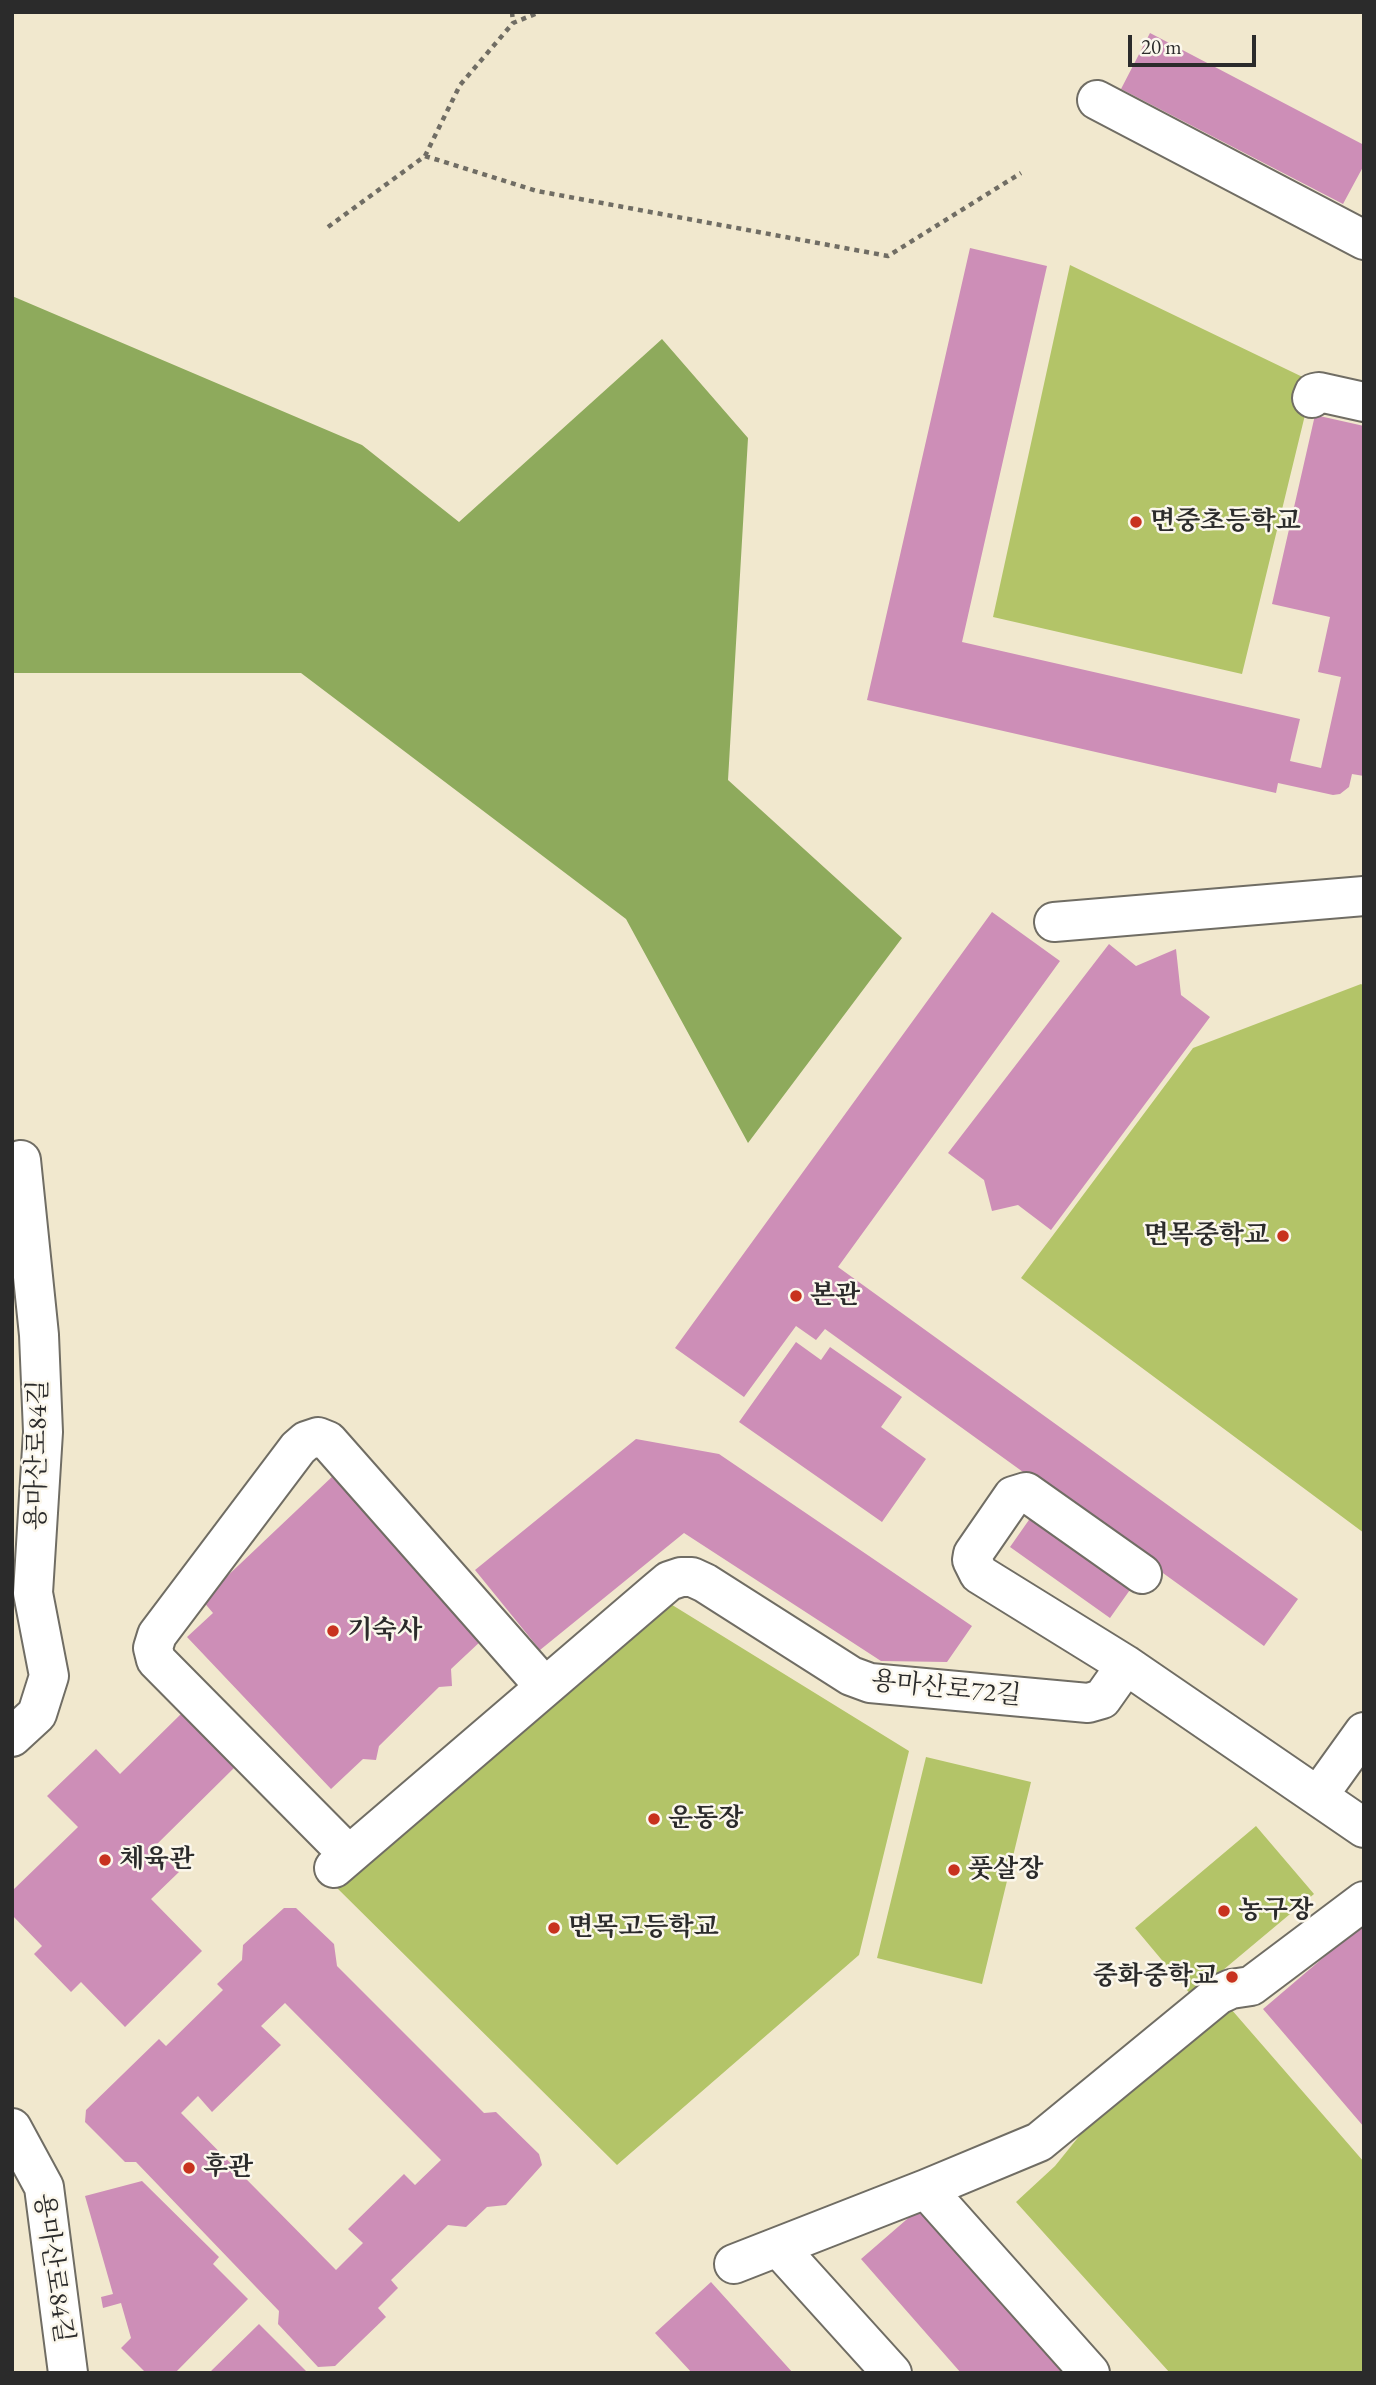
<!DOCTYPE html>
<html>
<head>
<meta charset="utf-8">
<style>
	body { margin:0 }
	#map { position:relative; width:1376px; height:2385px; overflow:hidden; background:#f1e8ce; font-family:"EB Garamond",serif }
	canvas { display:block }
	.frame { position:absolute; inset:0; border:14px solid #2b2b2b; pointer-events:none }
	.scale { position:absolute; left:1128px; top:35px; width:128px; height:32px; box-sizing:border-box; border:4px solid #2b2b2b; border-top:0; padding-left:9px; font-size:21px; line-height:24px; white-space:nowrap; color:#2b2b2b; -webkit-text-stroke:5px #fbf7ec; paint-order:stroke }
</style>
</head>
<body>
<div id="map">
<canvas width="1376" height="2385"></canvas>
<div class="frame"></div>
<div class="scale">20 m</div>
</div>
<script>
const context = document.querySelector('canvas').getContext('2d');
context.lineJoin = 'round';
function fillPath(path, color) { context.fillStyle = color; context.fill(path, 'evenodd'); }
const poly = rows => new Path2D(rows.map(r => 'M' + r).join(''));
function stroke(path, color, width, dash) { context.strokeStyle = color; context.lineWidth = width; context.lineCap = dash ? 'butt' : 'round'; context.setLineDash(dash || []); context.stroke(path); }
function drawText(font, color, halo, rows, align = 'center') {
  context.font = font + ' "EB Garamond","Noto Serif KR",serif'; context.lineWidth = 5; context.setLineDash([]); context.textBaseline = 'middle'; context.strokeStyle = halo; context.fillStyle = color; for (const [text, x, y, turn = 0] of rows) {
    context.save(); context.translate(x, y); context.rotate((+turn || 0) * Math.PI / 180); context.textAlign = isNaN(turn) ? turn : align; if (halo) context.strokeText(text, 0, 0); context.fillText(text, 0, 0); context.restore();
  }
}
fillPath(poly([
	[1070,265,1313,382,1242,674,993,617],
	[1361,984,1364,986,1364,1533,1021,1278,1193,1048],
	[669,1603,909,1751,859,1955,617,2165,335,1886],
	[926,1757,1031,1782,982,1984,877,1958],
	[1256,1826,1314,1894,1192,1996,1135,1928],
	[1231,2009,1364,2162,1364,2373,1170,2373,1016,2202,1055,2166,1097,2114]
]), '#b3c468');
fillPath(poly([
	[12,296,362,445,459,522,662,339,748,438,728,780,902,938,748,1143,626,919,301,673,12,673]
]), '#8eaa5c');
fillPath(poly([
	[1150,33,1364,145,1364,165,1343,204,1121,89],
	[970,248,1047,266,962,642,1300,719,1290,761,1321,768,1341,677,1318,672,1330,617,1272,604,1315,415,1364,426,1364,776,1352,774,1349,787,1340,794,1333,795,1278,783,1276,793,867,700],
	[992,912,1060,961,838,1267,1298,1599,1264,1646,825,1329,816,1340,796,1326,744,1397,675,1348],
	[1109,944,1136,966,1176,949,1181,995,1210,1017,1051,1230,1018,1205,992,1211,984,1180,948,1153],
	[796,1342,821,1360,830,1347,902,1397,881,1427,926,1459,882,1522,739,1422],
	[636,1439,719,1454,972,1626,947,1662,881,1661,684,1533,540,1650,475,1570],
	[335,1474,482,1640,451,1669,452,1686,439,1687,379,1746,376,1760,363,1759,331,1789,187,1637,213,1613,202,1600],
	[1031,1517,1132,1587,1110,1618,1010,1547],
	[182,1713,235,1767,154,1847,179,1872,151,1899,202,1951,125,2027,81,1982,71,1992,34,1954,42,1946,12,1915,12,1891,78,1827,47,1796,96,1749,120,1774],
	[284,1908,296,1908,334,1944,337,1966,484,2113,496,2112,539,2154,542,2165,506,2205,487,2207,466,2227,448,2225,391,2280,398,2288,378,2308,386,2317,335,2366,318,2367,278,2324,279,2311,136,2162,125,2162,85,2122,86,2110,159,2039,166,2046,223,1990,217,1984,242,1960,243,1945],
	[285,2003,441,2160,415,2185,404,2174,348,2229,363,2243,336,2270,181,2113,198,2096,212,2112,281,2045,261,2026],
	[1364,1923,1364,2127,1263,2009],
	[142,2181,219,2257,213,2264,248,2299,175,2373,146,2373,121,2348,131,2338,121,2303,103,2308,101,2297,113,2294,85,2196],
	[921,2207,1068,2373,961,2373,861,2259],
	[711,2282,793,2373,692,2373,655,2333],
	[259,2324,308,2373,209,2373]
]), '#cd8eb7');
const minor = poly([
	[1097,100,1364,240],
	[1312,398,1314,393,1319,392,1364,402],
	[1054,922,1364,896],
	[1142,1574,1026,1492,1013,1496,973,1554,972,1560,979,1574,1126,1665,1364,1828],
	[12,1737,37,1714,49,1676,33,1593,43,1432,39,1335,21,1160],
	[1318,1796,1364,1732],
	[349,1855,156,1660,153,1648,157,1635,298,1448,306,1441,318,1437,328,1441,545,1687],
	[334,1868,656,1592,669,1581,681,1577,692,1577,705,1583,851,1676,870,1683,1088,1703,1102,1699,1126,1665],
	[12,2128,44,2187,68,2373],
	[926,2189,1090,2373],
	[778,2247,892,2373],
	[734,2264,926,2189,1039,2142,1218,1995,1231,1989,1251,1986,1364,1901]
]);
stroke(minor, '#706d64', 42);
stroke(poly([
	[512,12,513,23],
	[425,156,537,191,888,256,1021,173],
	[328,227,425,156,460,85,513,23,540,12]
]), '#706d64', 4.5, [5, 5]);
stroke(minor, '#fff', 38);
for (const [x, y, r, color] of [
	[1136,522,7,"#c8321e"],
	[1283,1236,7,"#c8321e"],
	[796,1296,7,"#c8321e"],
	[333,1631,7,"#c8321e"],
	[654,1819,7,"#c8321e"],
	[105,1860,7,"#c8321e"],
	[954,1870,7,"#c8321e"],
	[1224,1911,7,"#c8321e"],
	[554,1928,7,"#c8321e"],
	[1232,1977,7,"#c8321e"],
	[189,2168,7,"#c8321e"]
]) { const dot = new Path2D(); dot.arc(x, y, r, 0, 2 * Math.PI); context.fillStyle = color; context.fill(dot); stroke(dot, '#fbf7ec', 2.5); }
drawText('bold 26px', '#2b2b2b', '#fbf7ec', [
	["면중초등학교",1150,522],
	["면목중학교",1269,1236,"right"],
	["본관",810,1296],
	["기숙사",347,1631],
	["운동장",668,1819],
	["체육관",119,1860],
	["풋살장",968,1870],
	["농구장",1238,1911],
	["면목고등학교",568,1928],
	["중화중학교",1218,1977,"right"],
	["후관",203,2168]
], 'left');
drawText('26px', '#2b2b2b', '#fbf7ec', [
	["용마산로84길",38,1455,-89],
	["용마산로72길",946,1689,6],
	["용마산로84길",53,2268,82]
]);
</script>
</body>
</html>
